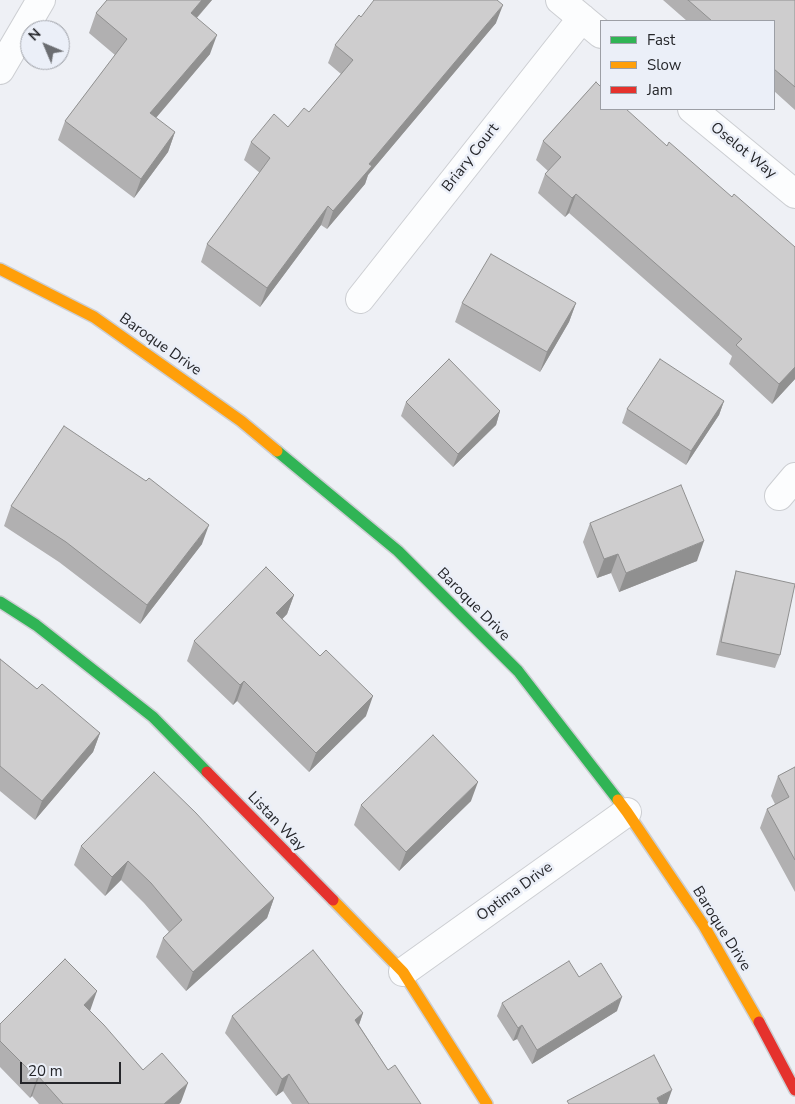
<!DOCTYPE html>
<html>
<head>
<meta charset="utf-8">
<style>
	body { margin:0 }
	#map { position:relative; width:795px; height:1104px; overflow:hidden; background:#eef0f5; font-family:"Nunito Sans",sans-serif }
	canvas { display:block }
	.legend { position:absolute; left:600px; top:20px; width:175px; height:90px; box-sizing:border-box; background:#ebeff8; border:1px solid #9c9fa6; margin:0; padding:6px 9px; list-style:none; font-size:15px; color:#25262a }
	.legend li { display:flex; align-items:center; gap:10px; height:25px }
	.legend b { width:25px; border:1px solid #9c9fa6 }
	.north { position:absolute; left:20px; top:20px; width:50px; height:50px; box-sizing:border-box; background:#ebeff8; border:1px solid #9c9fa6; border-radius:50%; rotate:315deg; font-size:14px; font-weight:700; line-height:20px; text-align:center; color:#25262a }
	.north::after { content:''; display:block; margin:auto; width:18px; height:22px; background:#6b6d71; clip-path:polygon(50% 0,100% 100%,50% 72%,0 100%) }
	.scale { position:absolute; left:20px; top:1062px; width:101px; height:22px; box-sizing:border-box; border:2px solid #25262a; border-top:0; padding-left:6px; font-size:15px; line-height:18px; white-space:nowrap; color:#25262a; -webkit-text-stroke:4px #ebeff8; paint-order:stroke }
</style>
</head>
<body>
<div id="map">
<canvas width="795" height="1104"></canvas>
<ul class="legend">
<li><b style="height:6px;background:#30b455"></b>Fast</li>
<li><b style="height:6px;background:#ff9f0a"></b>Slow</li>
<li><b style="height:6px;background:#e5322d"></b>Jam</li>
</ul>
<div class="north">N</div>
<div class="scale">20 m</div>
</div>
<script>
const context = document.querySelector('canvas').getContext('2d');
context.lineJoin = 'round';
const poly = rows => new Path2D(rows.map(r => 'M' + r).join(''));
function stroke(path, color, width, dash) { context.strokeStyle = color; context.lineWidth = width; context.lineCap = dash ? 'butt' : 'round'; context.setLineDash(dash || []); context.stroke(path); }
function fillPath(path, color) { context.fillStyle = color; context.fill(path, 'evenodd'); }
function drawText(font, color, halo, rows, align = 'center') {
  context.font = font + ' "Nunito Sans",sans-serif'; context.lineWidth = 5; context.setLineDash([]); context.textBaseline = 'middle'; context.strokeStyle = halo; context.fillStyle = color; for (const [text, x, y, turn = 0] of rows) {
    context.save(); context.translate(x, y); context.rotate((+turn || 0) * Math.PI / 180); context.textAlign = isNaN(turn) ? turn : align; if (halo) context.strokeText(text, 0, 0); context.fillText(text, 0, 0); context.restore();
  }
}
const street = poly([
	[560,0,601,34],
	[0,70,41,0],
	[692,109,795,194],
	[360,299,582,18],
	[779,496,795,477],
	[403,972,627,812]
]);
const fast = poly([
	[277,451,398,551,518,671,618,800],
	[0,602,36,625,153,717,207,772]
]);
const slow = poly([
	[0,269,94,317,241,421,277,451],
	[618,800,627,812,704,926,759,1022],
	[333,900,403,972,487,1104]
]);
const jam = poly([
	[207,772,333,900],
	[759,1022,795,1090]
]);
stroke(street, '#ccced2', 30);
stroke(fast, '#ccced2', 14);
stroke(slow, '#ccced2', 14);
stroke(jam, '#ccced2', 14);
stroke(street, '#fcfdfe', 28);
stroke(fast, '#30b455', 11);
stroke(slow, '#ff9f0a', 11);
stroke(jam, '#e5322d', 11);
fillPath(poly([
	[107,0,212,0,197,18,210,54,156,118,175,132,168,152,134,198,58,140,65,121,115,55,89,33,96,13],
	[663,0,795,0,795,110,774,91,774,21,687,21],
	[361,17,496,23,368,175,365,184,327,229,321,225,260,307,201,262,207,244,260,173,244,160,251,142,288,127,309,112,341,74,328,63,335,45],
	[596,82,795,379,772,404,729,364,732,356,569,213,565,217,538,193,545,174,548,171,536,160,543,141],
	[462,303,576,303,569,322,540,372,455,322],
	[724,401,719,415,686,465,622,423,627,409],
	[406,402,500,411,496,425,453,467,401,416],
	[11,506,202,544,140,624,59,562,4,526],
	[590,523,697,561,619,592,611,573,597,578,583,542],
	[736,571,780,655,775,668,716,655,732,585],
	[294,595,287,614,282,619,366,716,309,772,237,701,233,705,187,661,194,641],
	[0,659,37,689,100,733,93,752,35,820,0,791],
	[795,767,795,892,760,828,767,809,775,804,771,796,778,776],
	[471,801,399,871,354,825,361,805],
	[81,846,274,898,267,918,186,991,156,957,163,938,169,932,144,903,121,880,105,896,74,865],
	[579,977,617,1011,532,1064,517,1039,513,1041,497,1016,502,1003],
	[90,1011,143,1070,181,1102,179,1104,39,1104,32,1096,30,1098,0,1067,0,1024],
	[363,1013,359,1025,388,1070,421,1104,292,1104,283,1091,276,1096,225,1033,232,1016]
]), '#b1b0b1');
fillPath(poly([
	[202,0,212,0,184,32,191,13],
	[503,5,496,23,368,175,365,184,327,229,333,211,369,164],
	[217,35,210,54,143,133,150,113],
	[175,132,168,152,134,198,141,179],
	[576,194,569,213,565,217,572,198],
	[328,206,321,225,260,307,267,288],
	[576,303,569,322,540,372,547,352],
	[795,367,795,379,772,404,779,384],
	[724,401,719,415,686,465,691,451],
	[500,411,496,425,453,467,458,454],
	[209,525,202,544,140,624,147,605],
	[704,541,697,561,619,592,626,573],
	[618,554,611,573,597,578,604,559],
	[294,595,287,614,269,633,276,613],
	[244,681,237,701,233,705,240,685],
	[373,696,366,716,309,772,316,753],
	[100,733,93,752,35,820,42,801],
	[478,782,471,801,399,871,406,852],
	[128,861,121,880,105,896,112,877],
	[274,898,267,918,186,991,193,972],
	[97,991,90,1011,84,1005],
	[622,997,617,1011,532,1064,537,1050],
	[363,1013,357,1030,355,1020],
	[522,1025,517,1039,513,1041,518,1028],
	[289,1074,283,1091,276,1096,282,1079],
	[39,1077,32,1096,30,1098,37,1078],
	[188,1083,181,1102,179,1104,164,1104],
	[672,1090,667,1104,655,1104,657,1098]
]), '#909090');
const building = poly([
	[107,0,202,0,191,13,217,35,150,113,175,132,141,179,65,121,127,39,96,13,107,0],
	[374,0,497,0,503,5,369,164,372,166,333,211,328,206,267,288,207,244,270,158,251,142,274,114,288,127,304,108,309,112,353,60,335,45,359,15,361,17,374,0],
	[688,0,795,0,795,87,774,69,774,21,712,21,688,0],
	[596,82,601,87,601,109,626,109,667,146,669,142,732,197,734,194,795,247,795,367,779,384,736,345,742,339,576,194,572,198,545,174,561,157,543,141,596,82],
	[491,254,576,303,547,352,462,303,491,254],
	[449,359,500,411,458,454,406,402,449,359],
	[660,359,724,401,691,451,627,409,660,359],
	[64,426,146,481,149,478,209,525,147,605,66,542,11,506,64,426],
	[681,485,704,541,626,573,618,554,604,559,590,523,681,485],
	[266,567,294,595,276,613,320,656,326,650,373,696,316,753,244,681,240,685,194,641,266,567],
	[736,571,795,584,780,655,721,642,736,571],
	[0,659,37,689,42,684,100,733,42,801,0,766,0,659],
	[433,735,478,782,406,852,361,805,433,735],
	[795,767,795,860,767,809,789,797,778,776,795,767],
	[154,772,196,813,274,898,193,972,163,938,182,920,151,883,128,861,112,877,81,846,154,772],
	[313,950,363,1013,355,1020,388,1070,395,1065,421,1104,309,1104,289,1074,282,1079,232,1016,313,950],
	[65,959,97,991,84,1005,104,1025,143,1070,162,1053,188,1083,164,1104,63,1104,39,1077,37,1078,0,1041,0,1024,65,959],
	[569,961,579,977,601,963,622,997,537,1050,522,1025,518,1028,502,1003,569,961],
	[654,1055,672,1090,657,1098,660,1104,569,1104,567,1101,654,1055]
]);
fillPath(building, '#cecdce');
stroke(building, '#909090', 1);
drawText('15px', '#25262a', '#ebeff8', [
	["Oselot Way",743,151,39],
	["Briary Court",471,158,-52],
	["Baroque Drive",160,345,35],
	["Baroque Drive",473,605,45],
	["Listan Way",276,822,46],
	["Optima Drive",515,892,-36],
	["Baroque Drive",721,929,58]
]);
</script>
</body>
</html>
